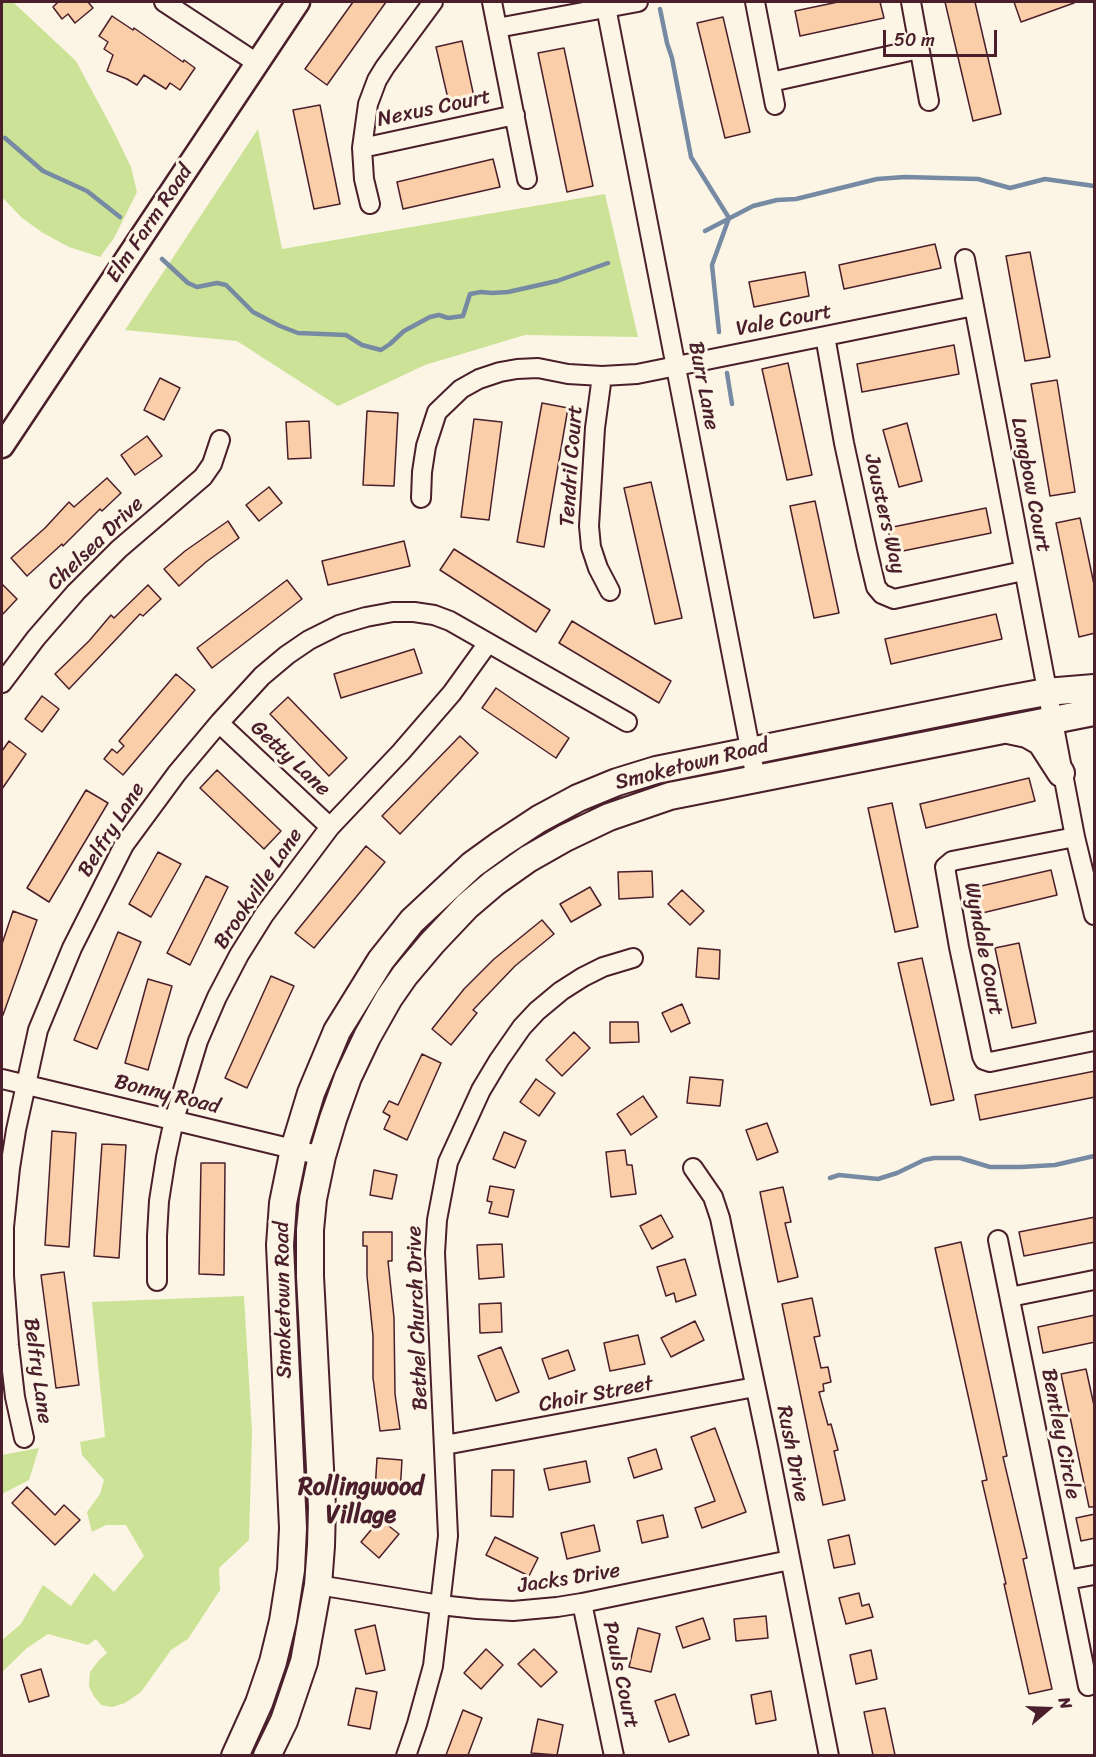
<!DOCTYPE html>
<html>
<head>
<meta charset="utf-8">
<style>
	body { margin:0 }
	#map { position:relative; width:1096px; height:1757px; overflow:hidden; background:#fcf5e5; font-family:Sriracha,sans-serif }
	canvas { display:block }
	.frame { position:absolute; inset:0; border:3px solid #4a1f2b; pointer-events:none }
	.north { position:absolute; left:1018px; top:1679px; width:60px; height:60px; -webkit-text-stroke:4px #fcf5e5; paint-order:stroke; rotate:71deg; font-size:16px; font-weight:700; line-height:24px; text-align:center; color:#4a1f2b }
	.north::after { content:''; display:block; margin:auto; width:21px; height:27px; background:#4a1f2b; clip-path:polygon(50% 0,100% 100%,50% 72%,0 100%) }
	.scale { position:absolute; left:883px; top:30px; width:114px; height:27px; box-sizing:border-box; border:3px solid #4a1f2b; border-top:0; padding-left:8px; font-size:18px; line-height:21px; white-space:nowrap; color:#4a1f2b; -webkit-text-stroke:4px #fcf5e5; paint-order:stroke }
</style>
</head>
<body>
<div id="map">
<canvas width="1096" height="1757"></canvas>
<div class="frame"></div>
<div class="north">N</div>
<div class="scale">50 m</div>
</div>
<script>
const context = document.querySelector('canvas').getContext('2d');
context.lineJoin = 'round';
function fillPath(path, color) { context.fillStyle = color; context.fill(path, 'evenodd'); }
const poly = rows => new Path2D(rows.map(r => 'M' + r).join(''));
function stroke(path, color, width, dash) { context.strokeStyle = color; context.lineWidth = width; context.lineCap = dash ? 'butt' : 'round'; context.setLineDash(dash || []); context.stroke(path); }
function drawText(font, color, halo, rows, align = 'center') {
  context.font = font + ' Sriracha,sans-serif'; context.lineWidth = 6; context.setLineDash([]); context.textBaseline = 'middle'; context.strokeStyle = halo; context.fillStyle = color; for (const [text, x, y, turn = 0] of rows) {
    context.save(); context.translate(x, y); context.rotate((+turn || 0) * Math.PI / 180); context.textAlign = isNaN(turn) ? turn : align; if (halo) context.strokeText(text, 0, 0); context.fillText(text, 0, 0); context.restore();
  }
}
fillPath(poly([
	[2,2,13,2,76,61,113,130,131,167,137,192,114,238,100,257,69,247,43,233,22,218,2,197,2,127,3,125,2,122],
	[258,129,282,249,605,194,638,337,525,335,425,365,338,406,237,341,125,330],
	[244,1296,252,1432,249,1540,219,1568,220,1590,188,1639,171,1650,141,1692,125,1703,112,1707,101,1705,93,1695,89,1686,90,1672,99,1660,107,1653,96,1639,88,1645,48,1634,27,1648,2,1672,2,1640,21,1624,43,1585,71,1606,94,1573,114,1592,144,1556,126,1525,106,1525,92,1532,87,1512,100,1494,104,1480,82,1455,80,1442,105,1437,92,1302],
	[39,1448,29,1480,2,1494,2,1455]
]), '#cbe297');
stroke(poly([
	[660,9,667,43,672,58,691,157,729,218,712,265,719,332],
	[5,138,43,171,87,191,120,217],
	[705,231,753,206,777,200,796,199,877,179,905,177,978,179,1010,188,1045,179,1094,186],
	[162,259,188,283,197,287,217,283,226,285,253,312,280,326,298,333,346,335,362,345,381,350,390,344,404,331,430,317,439,315,448,318,463,316,470,294,481,292,492,293,508,292,557,281,608,263],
	[727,373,732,404],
	[830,1178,839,1175,878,1179,897,1173,924,1160,934,1158,960,1158,990,1167,1021,1167,1055,1165,1094,1156]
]), '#768aa4', 4.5);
const building = poly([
	[58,2,88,2,93,8,75,23,68,14,62,19,53,7,58,2],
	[353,2,386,2,327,85,305,69,353,2],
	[838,2,880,2,884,18,800,36,795,11,838,2],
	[945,2,975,2,1001,114,973,121,945,2],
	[1014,2,1074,2,1074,3,1021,22,1014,2],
	[112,16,133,30,134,28,183,62,184,60,195,68,180,90,170,83,166,89,144,75,137,85,127,79,107,71,113,55,104,49,108,42,99,36,112,16],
	[723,17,750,132,725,138,697,23,723,17],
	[462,41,474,97,449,103,436,47,462,41],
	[564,48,593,186,567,192,538,53,564,48],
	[320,105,340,204,314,209,293,110,320,105],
	[493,159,500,187,403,209,397,182,493,159],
	[935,244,941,268,844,289,839,265,935,244],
	[1030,252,1050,357,1025,361,1006,256,1030,252],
	[805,272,809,296,754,307,749,282,805,272],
	[954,345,959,374,862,392,857,364,954,345],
	[788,363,812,475,787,480,762,369,788,363],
	[160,378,180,388,164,420,144,410,160,378],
	[1057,380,1075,492,1050,496,1031,384,1057,380],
	[542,403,568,408,544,547,517,542,542,403],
	[367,411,398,413,394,486,363,485,367,411],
	[474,419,502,422,489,520,461,517,474,419],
	[309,421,311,458,288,459,286,422,309,421],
	[907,423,922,481,899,487,883,430,907,423],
	[147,436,162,456,135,475,121,455,147,436],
	[107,478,121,493,102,511,100,509,63,546,62,544,27,576,11,558,45,528,69,502,74,507,107,478],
	[651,482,682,618,655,624,624,488,651,482],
	[269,487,282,503,259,521,246,505,269,487],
	[815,501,839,613,814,618,790,506,815,501],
	[986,508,991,533,893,553,888,528,986,508],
	[1080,518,1095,589,1095,633,1079,637,1056,523,1080,518],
	[228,521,239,538,206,562,179,586,164,569,185,551,228,521],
	[404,541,410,566,328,585,322,561,404,541],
	[454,549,550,610,536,632,440,570,454,549],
	[287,580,302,599,212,668,197,648,287,580],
	[2,584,17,599,2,615,2,584],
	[148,585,161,599,143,616,140,614,69,689,55,674,89,641,111,615,114,618,148,585],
	[996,614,1002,639,891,664,885,639,996,614],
	[572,621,671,681,659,703,559,643,572,621],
	[414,649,422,673,341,698,334,674,414,649],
	[176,674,195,690,123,775,104,759,112,749,117,753,124,746,119,741,176,674],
	[496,688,569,738,556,758,482,708,496,688],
	[42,696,59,709,42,732,25,719,42,696],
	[288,697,347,758,329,776,270,714,288,697],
	[460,736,478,753,400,834,382,816,460,736],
	[9,741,26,754,2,789,2,751,9,741],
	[217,770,281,831,264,849,200,788,217,770],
	[1029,778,1035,801,926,828,920,804,1029,778],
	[86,790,108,803,49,902,27,888,86,790],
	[892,803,918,927,895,932,868,808,892,803],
	[366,846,385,862,314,948,295,933,366,846],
	[158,852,181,864,151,917,129,904,158,852],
	[1051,870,1057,895,974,915,968,889,1051,870],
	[652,871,653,897,619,899,618,872,652,871],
	[206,876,228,887,190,965,167,953,206,876],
	[590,887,601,905,571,922,560,904,590,887],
	[682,890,704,911,690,925,668,904,682,890],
	[13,911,37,920,3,1015,2,1015,2,944,13,911],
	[542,920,554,934,515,966,473,1010,477,1013,451,1045,432,1029,464,989,494,959,542,920],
	[118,932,141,942,97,1049,74,1040,118,932],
	[1019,943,1036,1023,1012,1028,995,948,1019,943],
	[698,948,720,950,719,979,696,977,698,948],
	[922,958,954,1100,931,1105,898,963,922,958],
	[271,976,294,986,247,1088,225,1078,271,976],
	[148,979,172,986,148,1070,125,1063,148,979],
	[682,1004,690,1023,671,1032,662,1013,682,1004],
	[610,1022,638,1022,639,1042,610,1043,610,1022],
	[574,1032,590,1048,562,1076,546,1060,574,1032],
	[422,1054,441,1063,407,1140,384,1129,390,1116,383,1112,389,1101,398,1105,422,1054],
	[1095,1071,1095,1097,980,1120,975,1095,1095,1071],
	[690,1077,723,1080,720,1106,687,1103,690,1077],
	[536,1079,555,1093,539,1116,520,1102,536,1079],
	[643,1096,657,1117,631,1135,617,1114,643,1096],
	[767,1123,778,1152,757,1160,746,1130,767,1123],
	[52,1131,76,1133,69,1247,45,1245,52,1131],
	[504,1132,526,1141,515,1168,493,1159,504,1132],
	[102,1144,126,1145,119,1258,94,1256,102,1144],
	[625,1150,627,1165,632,1165,636,1194,611,1197,606,1152,625,1150],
	[201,1163,225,1163,224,1275,199,1274,201,1163],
	[374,1170,397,1175,392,1199,370,1195,374,1170],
	[490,1186,514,1190,508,1217,489,1213,492,1202,487,1201,490,1186],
	[783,1187,791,1222,785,1223,798,1277,778,1282,760,1192,783,1187],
	[661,1215,673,1237,652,1249,640,1226,661,1215],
	[1095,1217,1095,1242,1024,1256,1019,1232,1095,1217],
	[363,1232,392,1232,392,1261,388,1261,394,1318,395,1394,400,1429,380,1431,373,1378,373,1336,367,1276,367,1246,363,1246,363,1232],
	[961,1242,1007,1456,1003,1457,1027,1558,1023,1559,1052,1689,1029,1694,1004,1584,1006,1584,982,1481,987,1480,935,1248,961,1242],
	[502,1244,504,1277,479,1279,477,1245,502,1244],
	[685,1259,696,1295,676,1302,674,1293,666,1296,657,1267,685,1259],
	[64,1272,79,1385,56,1388,41,1275,64,1272],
	[812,1298,820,1336,814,1337,821,1368,828,1367,831,1382,823,1384,824,1391,819,1392,828,1425,831,1424,838,1450,834,1451,845,1500,823,1505,782,1304,812,1298],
	[501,1303,502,1332,480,1333,479,1304,501,1303],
	[1095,1315,1095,1342,1043,1353,1038,1327,1095,1315],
	[695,1321,704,1340,671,1357,661,1338,695,1321],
	[638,1335,645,1364,610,1371,604,1343,638,1335],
	[501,1347,519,1392,496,1401,478,1356,501,1347],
	[568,1350,575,1370,549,1379,542,1359,568,1350],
	[1086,1369,1095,1410,1095,1507,1089,1507,1061,1374,1086,1369],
	[715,1428,746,1512,702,1528,695,1508,715,1501,691,1437,715,1428],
	[656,1449,662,1469,634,1478,628,1458,656,1449],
	[377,1458,402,1460,400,1493,375,1491,377,1458],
	[586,1461,590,1482,549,1490,544,1469,586,1461],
	[492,1470,514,1470,513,1517,491,1516,492,1470],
	[27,1487,55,1515,64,1505,80,1520,55,1545,12,1503,27,1487],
	[1095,1514,1095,1538,1081,1541,1076,1518,1095,1514],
	[663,1515,668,1537,642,1543,637,1521,663,1515],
	[380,1519,399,1534,379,1558,361,1542,380,1519],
	[594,1525,600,1551,567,1559,561,1533,594,1525],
	[849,1535,855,1564,834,1568,828,1540,849,1535],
	[495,1537,538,1558,529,1576,486,1555,495,1537],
	[859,1593,862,1606,869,1604,873,1617,846,1624,839,1598,859,1593],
	[766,1616,768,1638,736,1641,734,1619,766,1616],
	[703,1618,710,1639,683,1648,676,1627,703,1618],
	[375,1625,385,1670,366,1674,355,1630,375,1625],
	[638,1628,660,1634,651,1672,629,1667,638,1628],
	[486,1649,503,1665,481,1689,464,1673,486,1649],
	[534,1649,557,1672,541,1687,518,1664,534,1649],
	[871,1650,877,1679,856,1684,850,1655,871,1650],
	[41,1669,49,1696,29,1702,21,1675,41,1669],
	[356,1688,377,1692,370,1729,348,1725,356,1688],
	[771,1691,776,1720,756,1724,751,1695,771,1691],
	[675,1694,689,1735,669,1742,655,1701,675,1694],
	[885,1708,895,1755,873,1755,864,1712,885,1708],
	[463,1710,482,1718,468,1755,446,1755,463,1710],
	[538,1719,563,1725,557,1755,531,1753,538,1719]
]);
fillPath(building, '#f9cea8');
stroke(building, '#4a1f2b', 1.5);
const minor = poly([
	[164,2,257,63],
	[492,2,527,179],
	[605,2,756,779],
	[755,2,775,105],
	[911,2,929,101],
	[497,28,638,2],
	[771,82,919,49],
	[362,148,515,115],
	[370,204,364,179,362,148,368,104,377,80,385,67,433,2],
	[965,259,1075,837],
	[825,336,844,443,867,549,876,587,882,594,894,599,1023,571],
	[602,376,595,428,589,526,591,547,598,568,610,591],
	[421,498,422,472,426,446,437,412,461,389,479,379,500,372,517,369,538,368,568,374,602,376,637,374,974,306],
	[2,683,36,638,76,592,119,549,203,477,212,464,220,440],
	[219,723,330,827],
	[1094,915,1075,837,952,861,945,867,959,947,982,1056,984,1060,990,1062,1094,1041],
	[2,1079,322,1156],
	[693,1168,713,1197,720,1218,768,1446,829,1756],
	[998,1240,1088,1686],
	[157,1281,157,1236,159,1201,166,1157,174,1120,198,1041,217,997,239,955,264,915,330,827,401,752,452,693,488,643],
	[1010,1297,1094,1280],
	[24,1438,15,1397,9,1345,4,1276,4,1227,10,1168,16,1130,38,1030,72,948,124,845,177,773,219,723,262,676,287,655,309,640,339,625,366,617,393,612,414,612,434,615,450,621,627,722],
	[445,1445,755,1387],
	[1067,1580,1094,1575],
	[318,1585,440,1605,477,1609,513,1611,557,1607,582,1603,790,1560],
	[582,1603,614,1756],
	[406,1756,417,1724,433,1666,448,1536,435,1253,437,1220,448,1162,481,1090,499,1060,522,1027,537,1011,561,991,583,977,603,967,633,958]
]);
const tertiary = poly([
	[2,446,298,2]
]);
const secondary = poly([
	[1008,730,1027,734,1041,742,1061,773],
	[235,1756,259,1703,273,1662,283,1621,291,1570,293,1528,280,1245,283,1203,294,1149,311,1093,337,1031,381,960,412,921,472,865,501,844,539,819,578,798,617,782,656,770,1003,700,1046,692,1094,688],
	[267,1756,284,1721,304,1662,318,1585,321,1546,322,1507,310,1276,310,1230,313,1199,322,1156,333,1119,348,1077,367,1037,389,998,405,975,432,943,467,906,494,883,528,859,565,838,609,817,670,796,1094,712]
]);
stroke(minor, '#4a1f2b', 22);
stroke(tertiary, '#4a1f2b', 27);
stroke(secondary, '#4a1f2b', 30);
stroke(minor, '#fcf5e5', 18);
stroke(tertiary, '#fcf5e5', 22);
stroke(secondary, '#fcf5e5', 26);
drawText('21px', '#4a1f2b', '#fcf5e5', [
	["Nexus Court",434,109,-12],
	["Elm Farm Road",150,224,-56],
	["Vale Court",784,321,-11],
	["Burr Lane",703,386,79],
	["Tendril Court",572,466,-86],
	["Longbow Court",1030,485,79],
	["Jousters Way",884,514,77],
	["Chelsea Drive",96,544,-44],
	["Getty Lane",290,759,43],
	["Smoketown Road",692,765,-14],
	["Belfry Lane",112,830,-58],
	["Brookville Lane",259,889,-56],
	["Wyndale Court",983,949,79],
	["Bonny Road",167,1095,14],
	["Smoketown Road",284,1300,-91],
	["Bethel Church Drive",418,1318,-92],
	["Belfry Lane",37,1371,82],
	["Choir Street",596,1395,-11],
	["Bentley Circle",1060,1434,79],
	["Rush Drive",792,1454,79],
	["Jacks Drive",569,1579,-9],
	["Pauls Court",620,1675,78]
]);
drawText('bold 24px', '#4a1f2b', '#fcf5e5', [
	["Rollingwood",361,1488],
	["Village",361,1516]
]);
</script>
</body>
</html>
